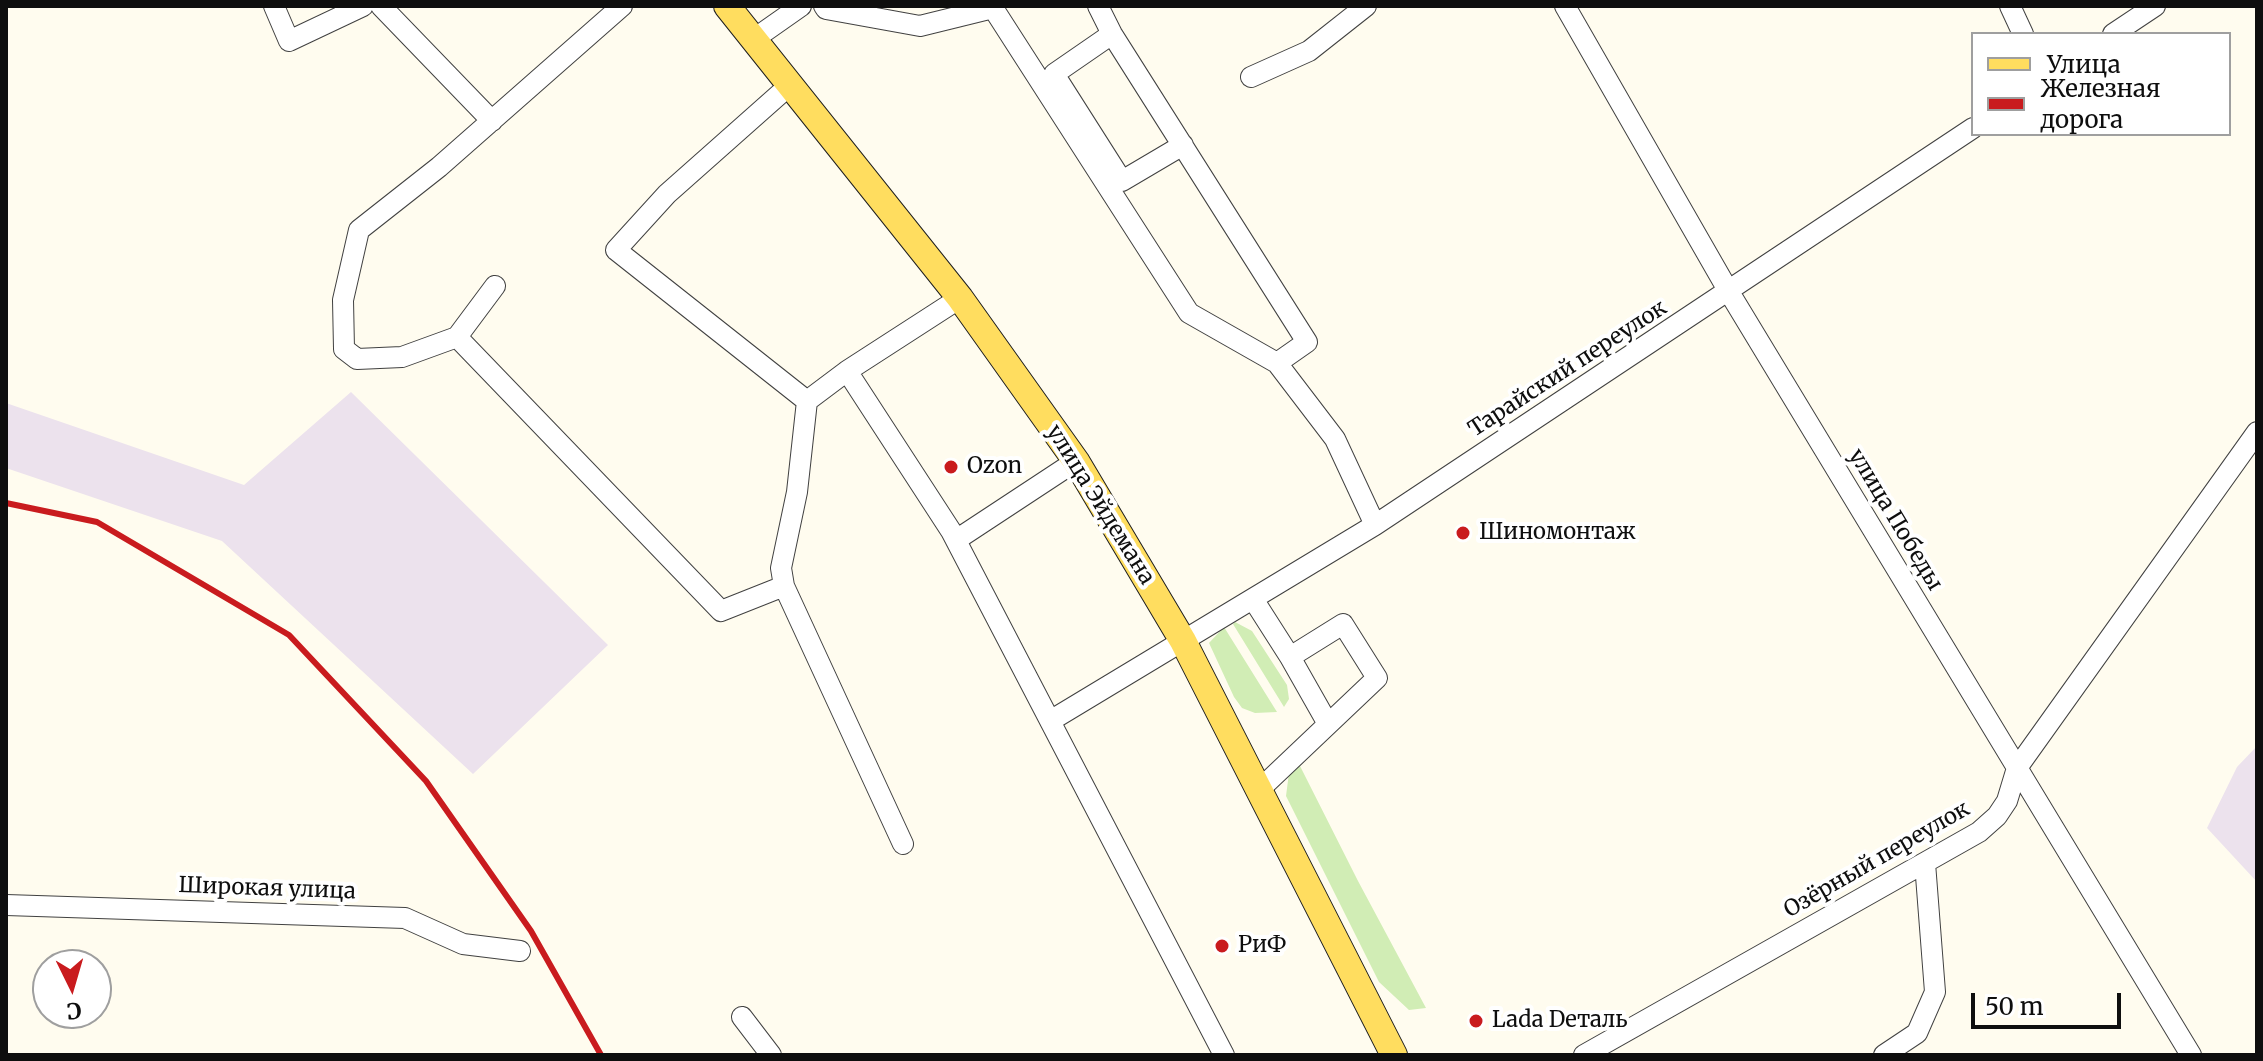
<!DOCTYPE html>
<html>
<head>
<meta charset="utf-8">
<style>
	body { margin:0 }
	#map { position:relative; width:2263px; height:1061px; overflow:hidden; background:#fffcef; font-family:Merriweather,serif }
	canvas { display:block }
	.frame { position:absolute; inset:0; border:8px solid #0e0e0e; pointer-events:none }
	.legend { position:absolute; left:1971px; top:32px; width:260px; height:104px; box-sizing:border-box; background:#fff; border:2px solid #9f9f9f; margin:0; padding:10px 14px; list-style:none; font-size:24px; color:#0e0e0e }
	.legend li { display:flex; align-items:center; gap:16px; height:40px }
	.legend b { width:40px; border:2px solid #9f9f9f }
	.north { position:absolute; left:32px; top:949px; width:80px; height:80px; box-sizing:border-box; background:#fff; border:2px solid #9f9f9f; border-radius:50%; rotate:175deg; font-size:22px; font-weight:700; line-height:32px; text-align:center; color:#0e0e0e }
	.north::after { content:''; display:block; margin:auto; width:28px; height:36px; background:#c91b1e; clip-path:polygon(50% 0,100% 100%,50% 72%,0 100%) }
	.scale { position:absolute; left:1971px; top:993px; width:150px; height:36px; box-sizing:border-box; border:4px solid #0e0e0e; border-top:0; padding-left:10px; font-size:24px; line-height:28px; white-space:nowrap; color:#0e0e0e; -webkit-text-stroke:6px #fff; paint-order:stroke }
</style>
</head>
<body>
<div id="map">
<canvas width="2263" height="1061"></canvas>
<div class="frame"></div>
<ul class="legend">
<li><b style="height:10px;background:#ffdd5f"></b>Улица</li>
<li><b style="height:10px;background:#c91b1e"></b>Железная дорога</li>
</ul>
<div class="north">С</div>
<div class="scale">50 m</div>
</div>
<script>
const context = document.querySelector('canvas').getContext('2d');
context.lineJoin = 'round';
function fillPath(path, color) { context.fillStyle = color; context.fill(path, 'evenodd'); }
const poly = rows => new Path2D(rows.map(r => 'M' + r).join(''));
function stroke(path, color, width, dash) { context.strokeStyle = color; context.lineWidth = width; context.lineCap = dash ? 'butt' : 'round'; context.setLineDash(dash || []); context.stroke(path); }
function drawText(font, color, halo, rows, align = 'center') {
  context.font = font + ' Merriweather,serif'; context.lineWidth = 8; context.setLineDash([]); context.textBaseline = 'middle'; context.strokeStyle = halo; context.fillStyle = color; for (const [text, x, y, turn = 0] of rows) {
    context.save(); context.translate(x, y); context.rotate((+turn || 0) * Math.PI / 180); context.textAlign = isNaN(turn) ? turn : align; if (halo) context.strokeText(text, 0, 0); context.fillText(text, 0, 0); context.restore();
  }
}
fillPath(poly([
	[351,392,608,645,473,774,222,541,6,468,6,403,244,485],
	[2257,746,2257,882,2207,828,2237,767]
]), '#ece2ed');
fillPath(poly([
	[1235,622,1252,631,1287,685,1289,699,1284,707,1233,624],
	[1224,627,1277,712,1255,713,1242,708,1234,697,1209,643],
	[1299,764,1358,881,1426,1008,1409,1010,1379,982,1286,796,1289,773]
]), '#d1edb5');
const minor = poly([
	[274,6,289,41,363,6],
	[381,6,492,121],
	[824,6,826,9,920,26,993,8,1189,313,1277,363,1335,439,1375,525],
	[1098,6,1112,34,1307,342,1277,363],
	[1565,6,1729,292,2191,1055],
	[2010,6,2023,34],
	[1112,34,1054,74,1122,181,1183,145],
	[2113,34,2155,6],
	[754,39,801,6],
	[1251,77,1309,51,1366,6],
	[791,84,667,194,616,250,807,401],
	[495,286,457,337,402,357,357,359,344,349,343,300,359,230,439,167,622,6],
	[960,298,847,371,951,531,1224,1055],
	[457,337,721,611,784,586],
	[847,371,807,401,797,492,781,568,784,586,903,844],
	[956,540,1076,461],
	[1253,599,1290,657,1343,624,1377,678,1260,789],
	[1290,657,1328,724],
	[1050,721,1375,525,1973,128],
	[6,905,405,918,463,944,520,951],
	[742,1017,771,1055],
	[1584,1055,1979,832,1997,816,2007,801,2017,768,2257,432],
	[1884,1055,1917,1033,1935,992,1925,863]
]);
const major = poly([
	[727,6,960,298,1076,461,1183,641,1394,1055]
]);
stroke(minor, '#414141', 22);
stroke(major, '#1f1f1f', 28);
stroke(minor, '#fff', 20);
stroke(major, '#ffdd5f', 26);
stroke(poly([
	[6,503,97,522,289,635,426,781,531,931,601,1055]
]), '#c91b1e', 6);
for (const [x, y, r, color] of [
	[951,467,8,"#c91b1e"],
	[1463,533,8,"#c91b1e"],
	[1222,946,8,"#c91b1e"],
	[1476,1021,8,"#c91b1e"]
]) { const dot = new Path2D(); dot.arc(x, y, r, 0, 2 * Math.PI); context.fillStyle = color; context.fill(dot); stroke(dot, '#fff', 3); }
drawText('22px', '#0e0e0e', '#fff', [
	["Тарайский переулок",1568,369,-33],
	["улица Эйдемана",1100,505,58],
	["улица Победы",1895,520,59],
	["Озёрный переулок",1877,860,-30],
	["Широкая улица",267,889,2]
]);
drawText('22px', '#0e0e0e', '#fff', [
	["Ozon",967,467],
	["Шиномонтаж",1479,533],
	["РиФ",1238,946],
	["Lada Dеталь",1492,1021]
], 'left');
</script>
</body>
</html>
